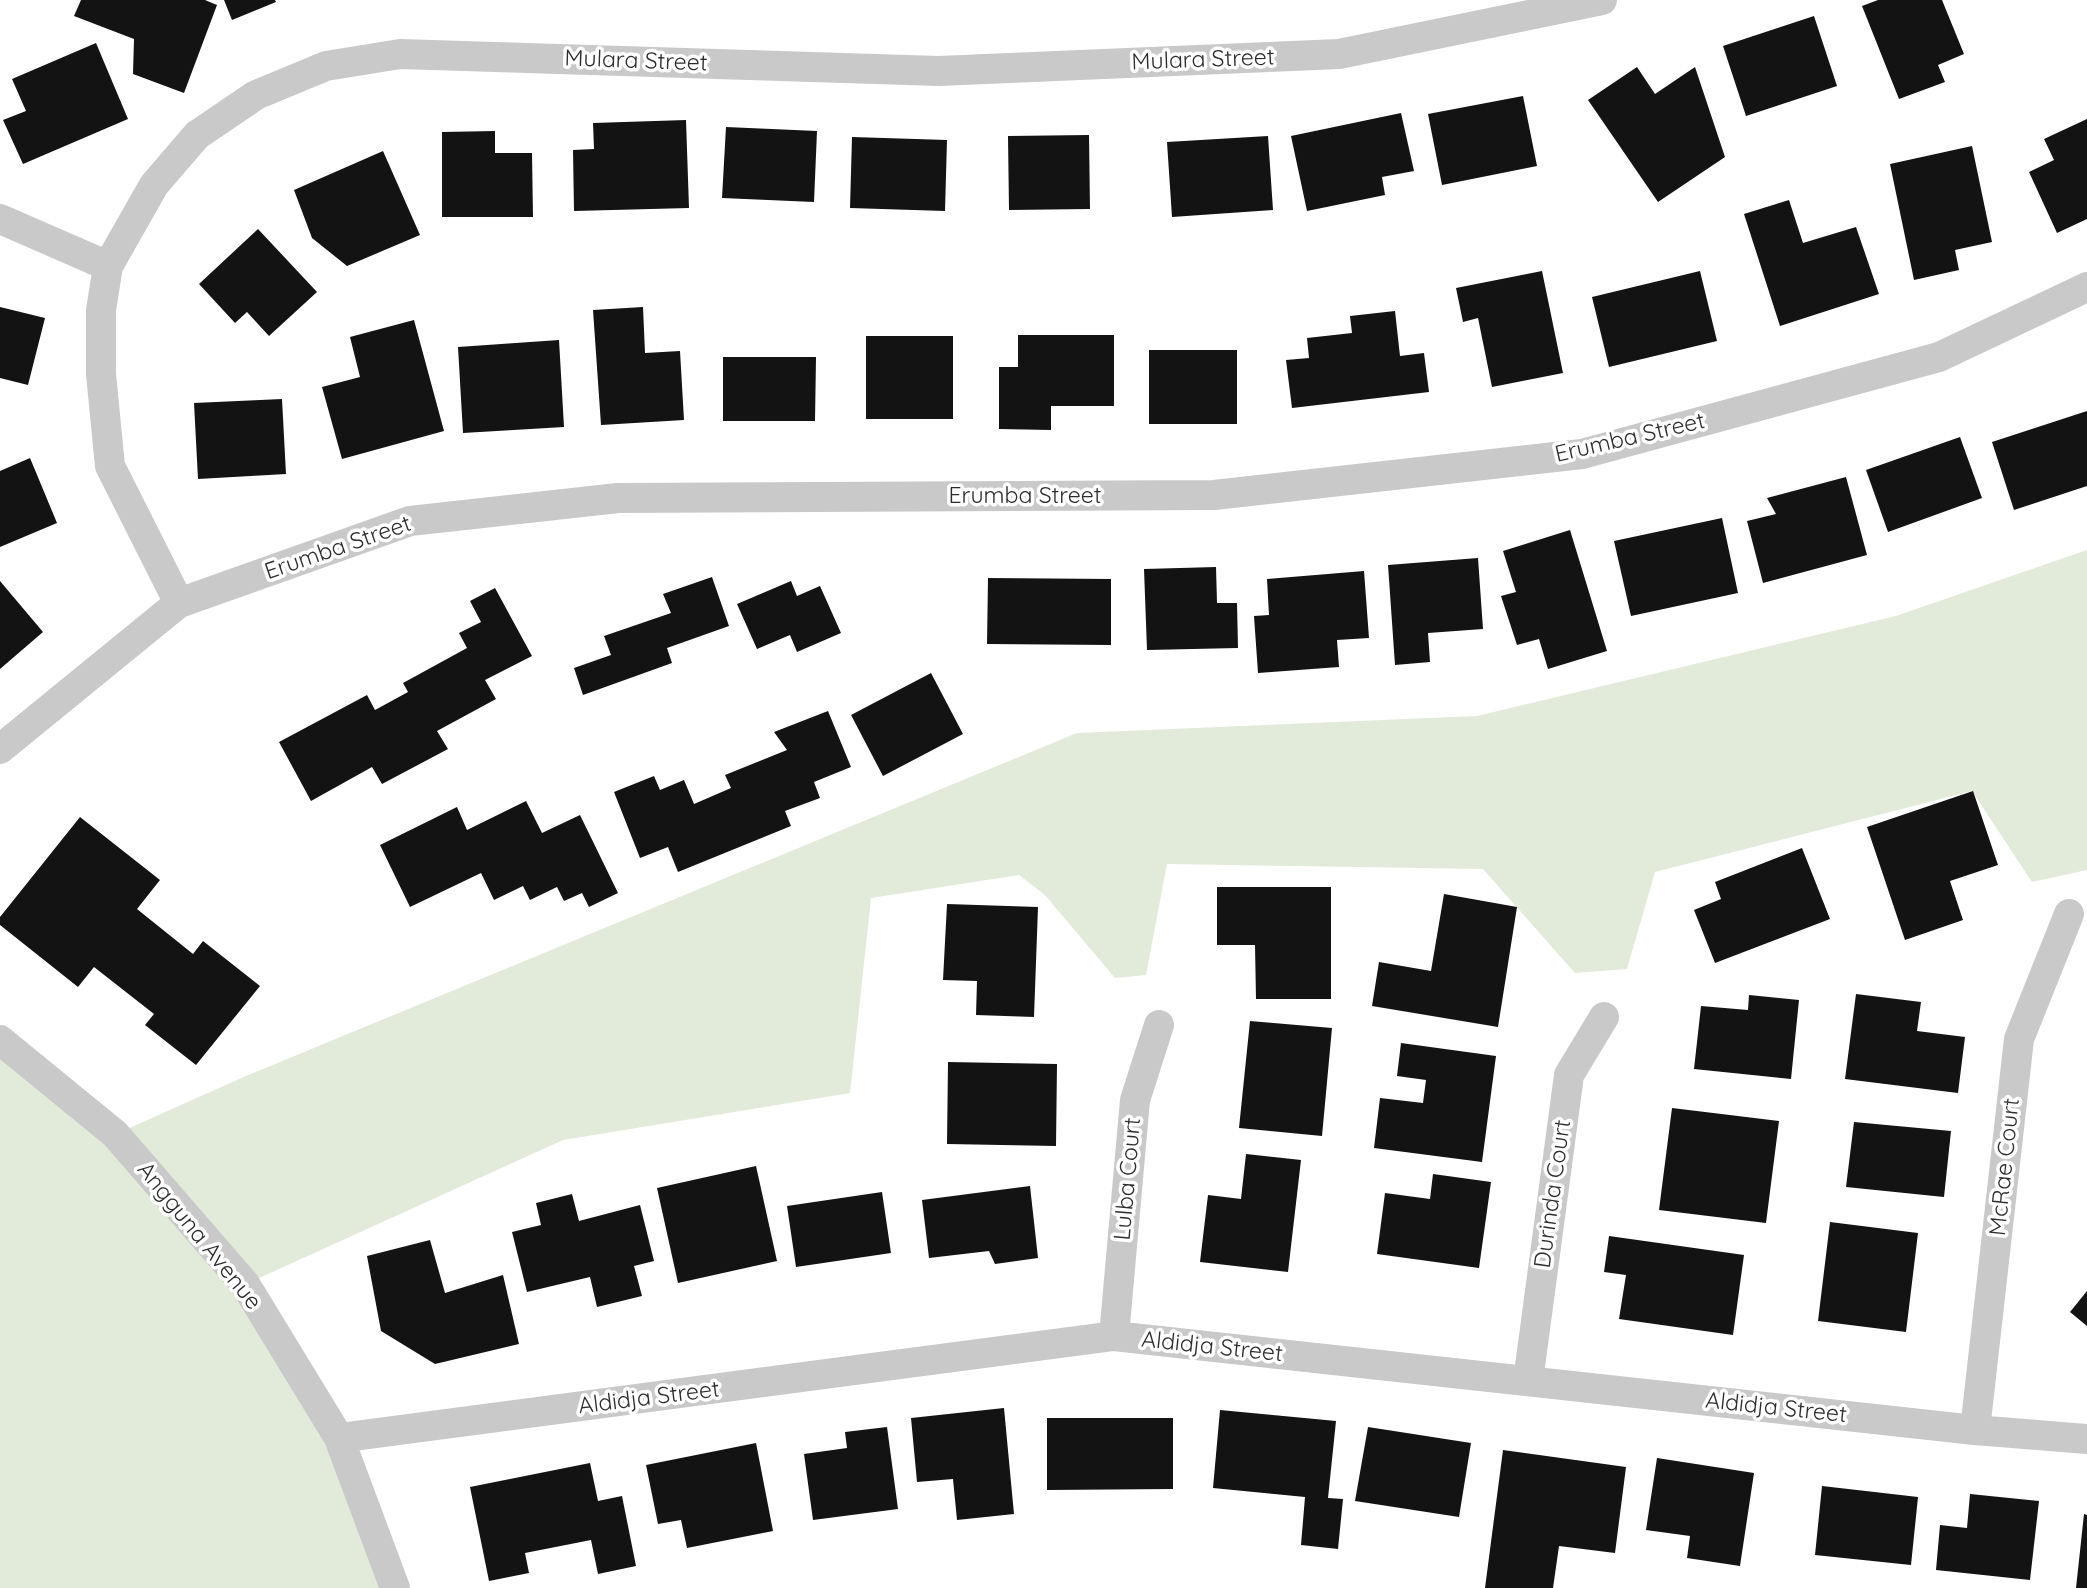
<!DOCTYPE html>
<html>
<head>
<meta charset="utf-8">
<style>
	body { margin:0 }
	canvas { display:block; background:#fff }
</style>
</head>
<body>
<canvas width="2087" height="1588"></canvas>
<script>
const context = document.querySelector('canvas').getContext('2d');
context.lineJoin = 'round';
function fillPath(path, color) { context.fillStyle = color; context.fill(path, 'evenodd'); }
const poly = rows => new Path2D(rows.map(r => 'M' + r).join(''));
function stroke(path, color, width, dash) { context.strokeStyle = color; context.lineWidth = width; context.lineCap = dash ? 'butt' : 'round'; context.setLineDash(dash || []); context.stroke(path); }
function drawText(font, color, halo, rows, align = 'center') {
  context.font = font + ' Quicksand,sans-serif'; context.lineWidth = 7; context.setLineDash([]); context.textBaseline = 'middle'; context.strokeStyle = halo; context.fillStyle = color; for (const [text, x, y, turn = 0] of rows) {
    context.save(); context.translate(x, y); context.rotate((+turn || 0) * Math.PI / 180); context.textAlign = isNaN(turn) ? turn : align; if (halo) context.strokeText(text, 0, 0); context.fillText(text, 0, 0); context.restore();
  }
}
fillPath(poly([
	[2087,550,2087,870,2032,882,1972,791,1655,872,1627,969,1575,973,1483,869,1167,864,1146,975,1115,978,1045,895,1019,875,871,898,850,1093,563,1140,246,1284,339,1438,395,1588,0,1588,0,1040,116,1134,246,1076,1077,733,1477,716,1896,616]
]), '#e2eada');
fillPath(poly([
	[81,0,205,0,217,5,184,93,133,74,134,39,74,16],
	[224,0,275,0,276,2,232,20],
	[1878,0,1942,0,1964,54,1938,65,1945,82,1899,99,1862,6],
	[1814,16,1837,86,1746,116,1723,46],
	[96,43,128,119,23,164,3,120,26,111,12,79],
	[1637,67,1655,94,1695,67,1725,157,1658,202,1588,100],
	[1523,96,1537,166,1442,185,1428,114],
	[1401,113,1414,171,1382,177,1385,195,1307,211,1291,136],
	[2087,119,2087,219,2057,233,2029,172,2054,160,2044,139],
	[686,120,689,208,574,211,573,150,594,149,593,123],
	[726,127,817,131,814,202,722,198],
	[495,131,495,153,532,153,533,217,442,217,442,132],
	[1089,135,1090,209,1009,210,1008,136],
	[1268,136,1273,210,1172,217,1167,142],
	[852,137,947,140,945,211,850,208],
	[1972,146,1992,242,1955,250,1959,270,1914,280,1890,164],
	[383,151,420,235,347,266,312,238,294,190],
	[1789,200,1803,243,1856,227,1879,294,1780,326,1744,214],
	[258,229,317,292,269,336,247,312,235,323,199,284],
	[1542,271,1563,373,1492,387,1478,318,1463,322,1456,288],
	[1700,271,1717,341,1609,367,1592,297],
	[0,307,45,318,28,385,0,378],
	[643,307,645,353,680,351,684,420,601,425,593,310],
	[1395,311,1400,356,1424,353,1429,392,1292,408,1286,360,1309,358,1307,338,1352,333,1350,316],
	[414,320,444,431,342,459,322,387,360,377,350,337],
	[1018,335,1114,335,1114,406,1051,406,1051,430,999,429,999,367,1018,367],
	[866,336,953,336,953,419,866,419],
	[559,340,564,427,463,433,458,347],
	[1149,350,1237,350,1237,424,1149,424],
	[723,357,816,357,815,421,723,421],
	[282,399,286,474,198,479,194,403],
	[2087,411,2087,486,2014,510,1992,442],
	[1960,437,1982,498,1888,532,1866,470],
	[30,458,57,523,0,547,0,471],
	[1846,477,1867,555,1763,583,1747,521,1776,514,1767,498],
	[1722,518,1738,593,1631,616,1614,541],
	[1570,530,1607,651,1548,669,1539,639,1517,645,1501,596,1516,592,1503,551],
	[1478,558,1483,629,1428,633,1430,662,1395,665,1388,565],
	[1216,567,1217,603,1237,603,1238,648,1147,650,1144,569],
	[1364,571,1369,638,1337,640,1339,667,1258,673,1254,616,1269,615,1267,579],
	[712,577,729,626,667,648,672,663,583,695,574,668,611,655,604,636,671,613,663,594],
	[988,578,1111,579,1111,645,987,644],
	[0,581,43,632,0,669],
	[791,581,797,596,820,586,841,633,797,652,790,635,757,649,737,604],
	[495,588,532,656,485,680,496,699,437,731,448,749,382,784,372,767,311,801,279,742,367,695,375,710,408,692,403,683,467,648,459,633,481,622,470,601],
	[931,673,963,734,883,776,851,715],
	[828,711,851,767,814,782,820,798,785,811,791,826,678,872,668,847,640,858,614,792,654,776,660,790,684,780,694,804,731,788,725,775,787,750,774,732],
	[1973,791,1998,865,1950,881,1963,920,1905,940,1867,827],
	[526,801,542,833,580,815,618,893,589,907,582,893,564,901,557,887,530,900,523,886,494,900,481,873,410,907,380,845,457,807,467,830],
	[80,817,160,880,137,909,193,954,203,941,260,986,196,1065,145,1025,154,1014,94,967,78,987,0,925,0,917],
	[1802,848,1830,919,1715,963,1694,910,1721,899,1715,882],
	[1217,887,1331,887,1331,999,1256,999,1255,945,1217,945],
	[1444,894,1517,907,1498,1027,1372,1006,1379,962,1431,971],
	[947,904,1038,907,1034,1017,976,1015,977,981,943,980],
	[1856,994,1921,1002,1917,1031,1965,1037,1958,1093,1845,1079],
	[1749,995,1799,1000,1791,1079,1694,1069,1701,1006,1748,1010],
	[1250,1021,1332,1028,1322,1136,1239,1128],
	[1401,1043,1496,1056,1482,1162,1374,1148,1380,1098,1423,1103,1426,1080,1397,1076],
	[948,1062,1057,1064,1056,1146,947,1144],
	[1672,1108,1779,1121,1766,1223,1659,1210],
	[1854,1122,1951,1131,1944,1197,1846,1187],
	[1246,1154,1301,1160,1288,1272,1200,1262,1208,1195,1241,1199],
	[756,1166,777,1261,678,1283,657,1188],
	[1433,1174,1491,1182,1479,1268,1377,1254,1385,1193,1430,1199],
	[1030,1186,1038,1258,995,1264,989,1251,929,1258,922,1200],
	[882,1192,891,1253,796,1267,787,1206],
	[572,1194,579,1221,640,1205,654,1261,634,1266,642,1296,597,1307,590,1277,527,1292,512,1232,541,1225,536,1203],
	[1830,1222,1918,1233,1906,1332,1818,1321],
	[1609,1236,1744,1255,1733,1335,1619,1319,1626,1275,1604,1272],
	[430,1240,445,1293,503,1275,519,1344,435,1364,381,1331,367,1256],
	[2087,1291,2087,1326,2070,1312],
	[1004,1408,1014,1514,957,1520,953,1479,917,1482,911,1418],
	[1220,1410,1336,1421,1328,1498,1343,1499,1338,1549,1301,1545,1305,1497,1213,1488],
	[1047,1418,1173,1418,1173,1489,1047,1490],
	[887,1427,898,1509,813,1520,804,1454,847,1448,845,1432],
	[1368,1427,1471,1443,1459,1517,1355,1501],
	[756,1443,773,1531,687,1548,681,1520,658,1524,646,1465],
	[1503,1450,1626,1467,1615,1553,1559,1546,1553,1588,1485,1588],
	[1657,1458,1754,1473,1740,1566,1687,1558,1690,1536,1646,1530],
	[590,1463,598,1501,622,1496,636,1566,598,1574,591,1540,525,1553,529,1573,489,1581,470,1487],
	[1822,1486,1918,1497,1911,1565,1815,1555],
	[1970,1494,2039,1501,2030,1580,1936,1570,1940,1525,1967,1528],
	[2084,1514,2087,1515,2087,1588,2076,1588]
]), '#131313');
stroke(poly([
	[0,219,108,266],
	[179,603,110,466,101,374,101,310,108,266,154,185,197,135,256,95,326,66,400,54,939,71,1339,54,1602,0],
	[0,749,179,603,410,521,618,498,1214,495,1582,454,1939,357,2087,287],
	[0,1040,115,1134,245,1284,339,1438,395,1588],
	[1114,1336,1135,1100,1159,1025],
	[1528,1381,1569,1075,1604,1017],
	[1975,1430,2019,1039,2069,914],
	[339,1438,1114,1336,1975,1430,2087,1439]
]), '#c9c9c9', 30);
drawText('23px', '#2c2c2c', '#fff', [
	["Mulara Street",1203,60,-2],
	["Mulara Street",636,61,2],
	["Erumba Street",1630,438,-13],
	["Erumba Street",1025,496],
	["Erumba Street",338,548,-19],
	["McRae Court",2005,1167,-84],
	["Lulba Court",1128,1179,-85],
	["Durinda Court",1553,1194,-82],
	["Angguna Avenue",199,1236,51],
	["Aldidja Street",1212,1347,6],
	["Aldidja Street",649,1398,-7],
	["Aldidja Street",1776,1408,6]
]);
</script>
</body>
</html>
